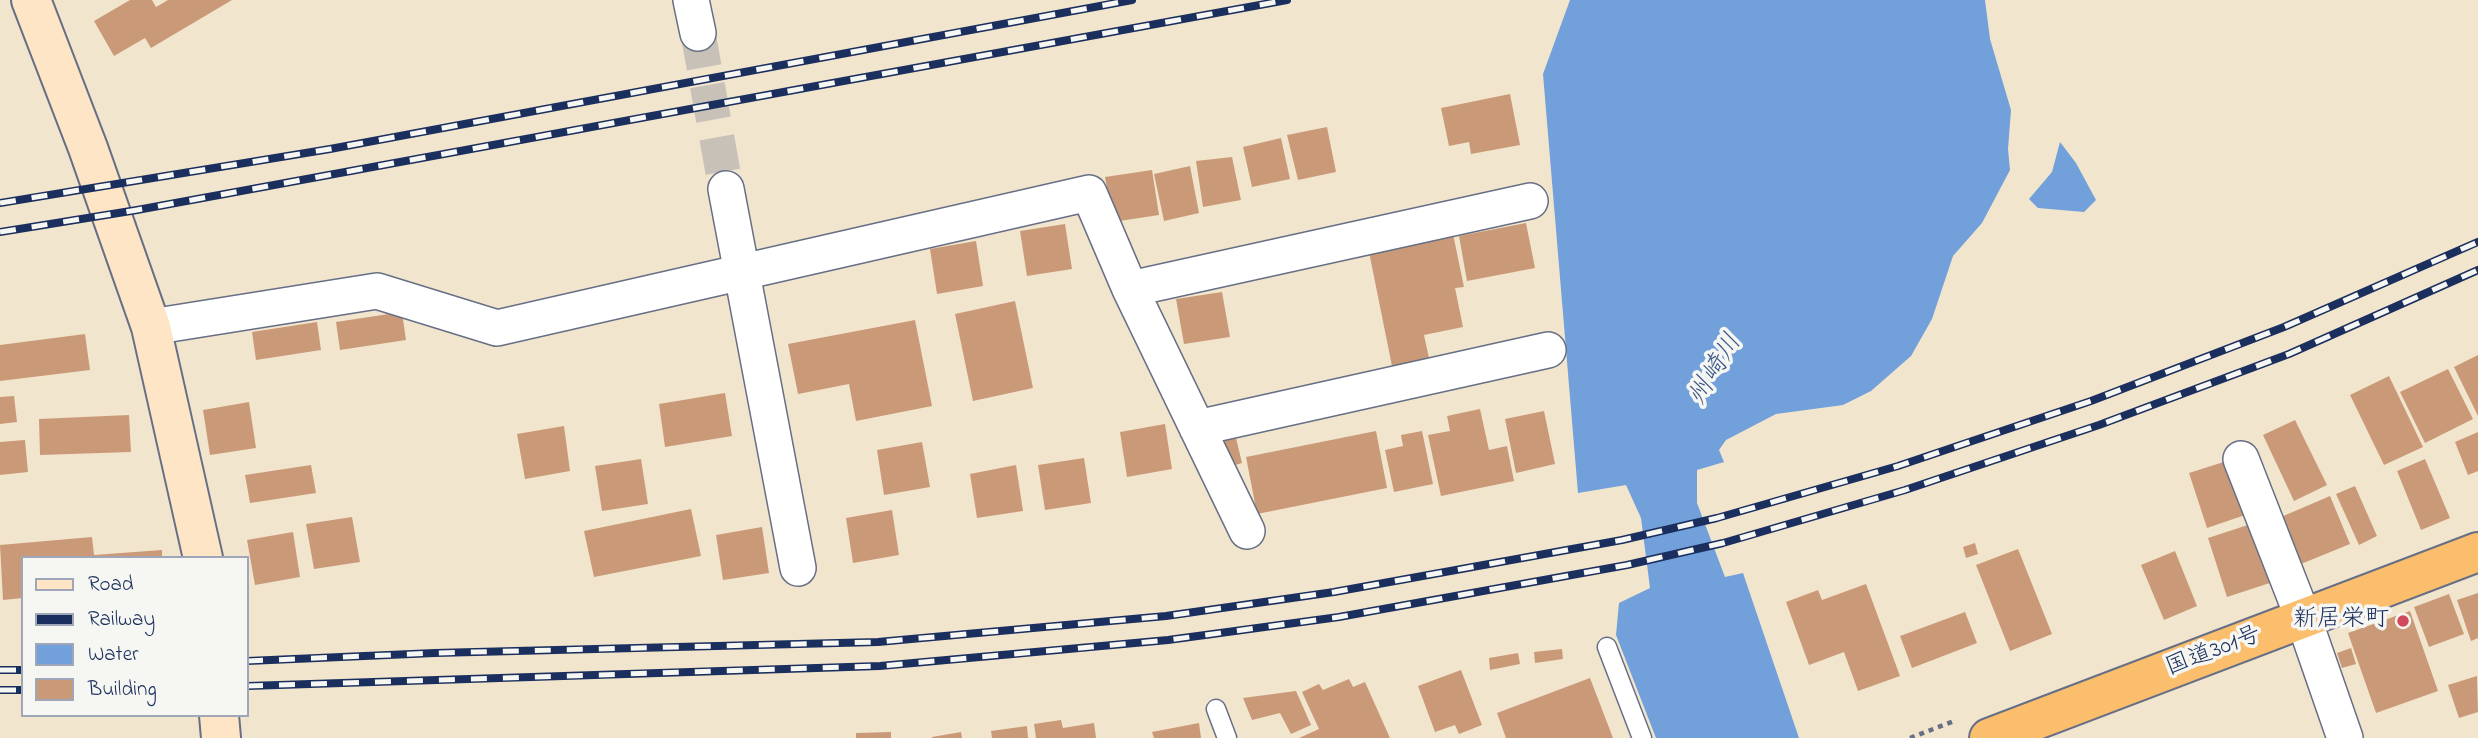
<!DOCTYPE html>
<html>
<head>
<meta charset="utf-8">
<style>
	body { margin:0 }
	#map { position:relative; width:2478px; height:738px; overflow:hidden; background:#f2e5ce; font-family:"Indie Flower",sans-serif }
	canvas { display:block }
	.legend { position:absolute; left:21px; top:556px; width:228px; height:161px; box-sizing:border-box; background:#f6f6f2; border:2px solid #9ea6b7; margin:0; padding:9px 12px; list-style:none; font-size:21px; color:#1b2f5e }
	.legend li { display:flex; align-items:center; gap:14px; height:35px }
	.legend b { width:35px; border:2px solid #9ea6b7 }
</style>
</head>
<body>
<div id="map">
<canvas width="2478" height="738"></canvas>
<ul class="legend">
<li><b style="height:9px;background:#fde5c5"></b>Road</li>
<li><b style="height:9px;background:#1b2f5e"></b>Railway</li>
<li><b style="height:19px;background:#71a0da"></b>Water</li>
<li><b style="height:19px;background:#ca9a78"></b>Building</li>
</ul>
</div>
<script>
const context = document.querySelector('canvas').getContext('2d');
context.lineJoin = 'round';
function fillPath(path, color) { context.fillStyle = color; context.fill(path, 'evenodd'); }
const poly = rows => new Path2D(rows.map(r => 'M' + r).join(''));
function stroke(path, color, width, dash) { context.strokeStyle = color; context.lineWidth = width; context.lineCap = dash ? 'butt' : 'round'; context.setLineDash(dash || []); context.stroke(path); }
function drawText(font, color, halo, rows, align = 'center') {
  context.font = font + ' "Indie Flower","Klee One",sans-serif'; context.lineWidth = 7; context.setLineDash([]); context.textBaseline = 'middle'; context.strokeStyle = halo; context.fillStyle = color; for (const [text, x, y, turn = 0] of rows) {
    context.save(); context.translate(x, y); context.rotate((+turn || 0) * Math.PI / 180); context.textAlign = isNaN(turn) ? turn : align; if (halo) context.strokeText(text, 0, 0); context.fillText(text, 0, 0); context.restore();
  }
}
fillPath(poly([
	[1570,0,1985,0,1990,39,2011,110,2008,149,2010,170,1982,223,1953,256,1932,319,1911,356,1871,391,1843,405,1776,414,1726,440,1719,450,1724,462,1697,470,1697,503,1725,577,1743,573,1799,738,1656,738,1616,635,1619,603,1650,588,1641,518,1626,485,1578,493,1543,74],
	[2060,142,2076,163,2096,200,2084,212,2038,208,2029,199,2052,172]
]), '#71a0da');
fillPath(poly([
	[130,0,152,0,156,7,168,0,232,0,151,48,145,38,114,56,94,21],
	[1510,94,1520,145,1471,154,1469,142,1449,146,1441,108],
	[1327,127,1336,172,1298,180,1287,135],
	[1281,138,1290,179,1252,187,1243,147],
	[1232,157,1241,200,1203,207,1196,161],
	[1190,166,1199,213,1164,221,1154,174],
	[1152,170,1159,215,1113,222,1105,177],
	[1526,223,1535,268,1467,281,1459,236],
	[1065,224,1072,269,1027,276,1020,231],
	[1452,229,1464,287,1455,288,1463,327,1424,335,1429,358,1392,366,1368,247],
	[976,241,983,286,937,294,930,249],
	[1222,292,1230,337,1184,344,1176,299],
	[1015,301,1033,388,973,401,955,314],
	[402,312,406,340,340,350,336,322],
	[915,320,932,406,856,421,849,384,798,394,788,344],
	[317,322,321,350,256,360,252,332],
	[85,334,90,370,0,381,0,345],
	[2478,355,2478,416,2454,367],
	[2448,369,2473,419,2425,443,2400,392],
	[2389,376,2423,447,2384,465,2350,395],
	[725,393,732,436,665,447,659,404],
	[14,396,17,422,0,424,0,397],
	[249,402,256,448,210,455,203,410],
	[1480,409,1489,450,1507,446,1514,481,1441,496,1428,435,1450,431,1447,416],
	[1544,411,1555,464,1516,473,1505,419],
	[129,415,131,452,40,455,39,419],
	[2295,420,2327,485,2294,501,2263,435],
	[1165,424,1172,469,1127,477,1120,432],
	[564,426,570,471,525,479,517,434],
	[1376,431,1387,488,1257,514,1246,457],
	[1422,431,1433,484,1394,492,1385,450,1403,446,1401,435],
	[2478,432,2478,471,2468,475,2455,442],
	[1235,434,1242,463,1228,467,1221,437],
	[25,440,28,472,0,475,0,442],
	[922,442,930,487,884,495,877,450],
	[1084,458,1091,503,1045,510,1038,465],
	[641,459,648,504,602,511,595,466],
	[2233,459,2251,513,2207,528,2189,473],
	[2425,459,2450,518,2421,530,2397,471],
	[311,465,316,493,250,503,245,475],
	[1016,465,1023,511,977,518,970,474],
	[2355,486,2377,536,2359,545,2336,494],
	[2330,496,2350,544,2301,564,2281,517],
	[691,509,701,556,594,577,584,531],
	[892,510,899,555,853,563,846,518],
	[352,517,360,562,314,569,306,524],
	[2257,522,2276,581,2227,597,2208,538],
	[762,527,769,573,723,580,716,535],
	[293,532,300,577,255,585,247,540],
	[92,537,94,555,162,550,162,558,23,558,23,598,3,600,0,545],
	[1975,543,1978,554,1966,558,1963,547],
	[2018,549,2052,634,2010,651,1976,565],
	[2175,551,2197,606,2164,620,2141,565],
	[1866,584,1900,676,1858,691,1844,652,1809,665,1786,602,1818,590,1822,600],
	[2478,593,2478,638,2471,641,2457,600],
	[2449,594,2464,634,2429,647,2414,607],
	[2410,611,2438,691,2376,713,2348,633],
	[1965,612,1977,643,1912,668,1900,636],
	[2351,648,2356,664,2342,668,2337,653],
	[1562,649,1563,659,1535,663,1534,652],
	[1518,653,1520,664,1490,670,1489,658],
	[1461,670,1482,725,1459,734,1455,725,1435,732,1418,686],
	[2477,676,2478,712,2459,718,2448,685],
	[1590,678,1613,738,1506,738,1497,713],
	[1349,679,1353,687,1365,682,1390,738,1299,738,1319,729,1302,692,1319,684,1323,690],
	[1296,691,1311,725,1291,734,1280,713,1252,720,1243,698],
	[1061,720,1063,728,1094,723,1096,738,1036,738,1034,724],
	[1199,723,1201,738,1154,738,1152,732],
	[1027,726,1028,738,992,738,991,731],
	[891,732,891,738,856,738,856,733],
	[961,732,962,738,932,738,932,737]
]), '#ca9a78');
stroke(poly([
	[698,33,726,189]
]), '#c7c1b8', 35, [35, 18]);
const lane = poly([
	[1607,647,1642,738],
	[1216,709,1227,738]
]);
const street = poly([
	[691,0,698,33],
	[726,189,798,568],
	[1130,289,1247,531],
	[151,327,377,291,497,328,1089,193,1130,289,1530,201],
	[1197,428,1548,350],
	[2241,459,2304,620,2345,738]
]);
const secondary = poly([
	[31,0,88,148,151,327,203,558],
	[219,715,221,738]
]);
const highway = poly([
	[1989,738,2478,552]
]);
stroke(lane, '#666f85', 21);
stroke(street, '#666f85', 38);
stroke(secondary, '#666f85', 42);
stroke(highway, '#666f85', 42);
stroke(poly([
	[1910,738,1954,721]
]), '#666f85', 4.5, [5, 5]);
stroke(lane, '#fff', 18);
stroke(street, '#fff', 35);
stroke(secondary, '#fde5c5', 38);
stroke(highway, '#fabe6d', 38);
const rail = poly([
	[0,203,330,149,1132,0],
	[0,232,137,210,1287,0],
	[247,661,435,653,878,642,1166,616,1334,592,1622,540,1717,518,1898,466,2091,401,2284,327,2478,242],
	[0,670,23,670],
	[247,686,880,666,1168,640,1339,617,1627,565,1723,543,1905,490,2099,425,2289,354,2478,270],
	[0,690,23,690]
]);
stroke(rail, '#1b2f5e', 8);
stroke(rail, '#f6f6f2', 5, [16]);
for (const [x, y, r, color] of [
	[2403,621,7,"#d1495b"]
]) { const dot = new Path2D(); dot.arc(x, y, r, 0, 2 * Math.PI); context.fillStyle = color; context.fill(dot); stroke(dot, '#f6f6f2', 2.5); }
drawText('24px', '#1b2f5e', '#f6f6f2', [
	["新居栄町",2389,621]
], 'right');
drawText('24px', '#1b2f5e', '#f6f6f2', [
	["国道301号",2214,653,-21]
]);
drawText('italic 26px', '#395789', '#f6f6f2', [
	["州崎川",1717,371,-59]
]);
</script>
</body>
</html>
